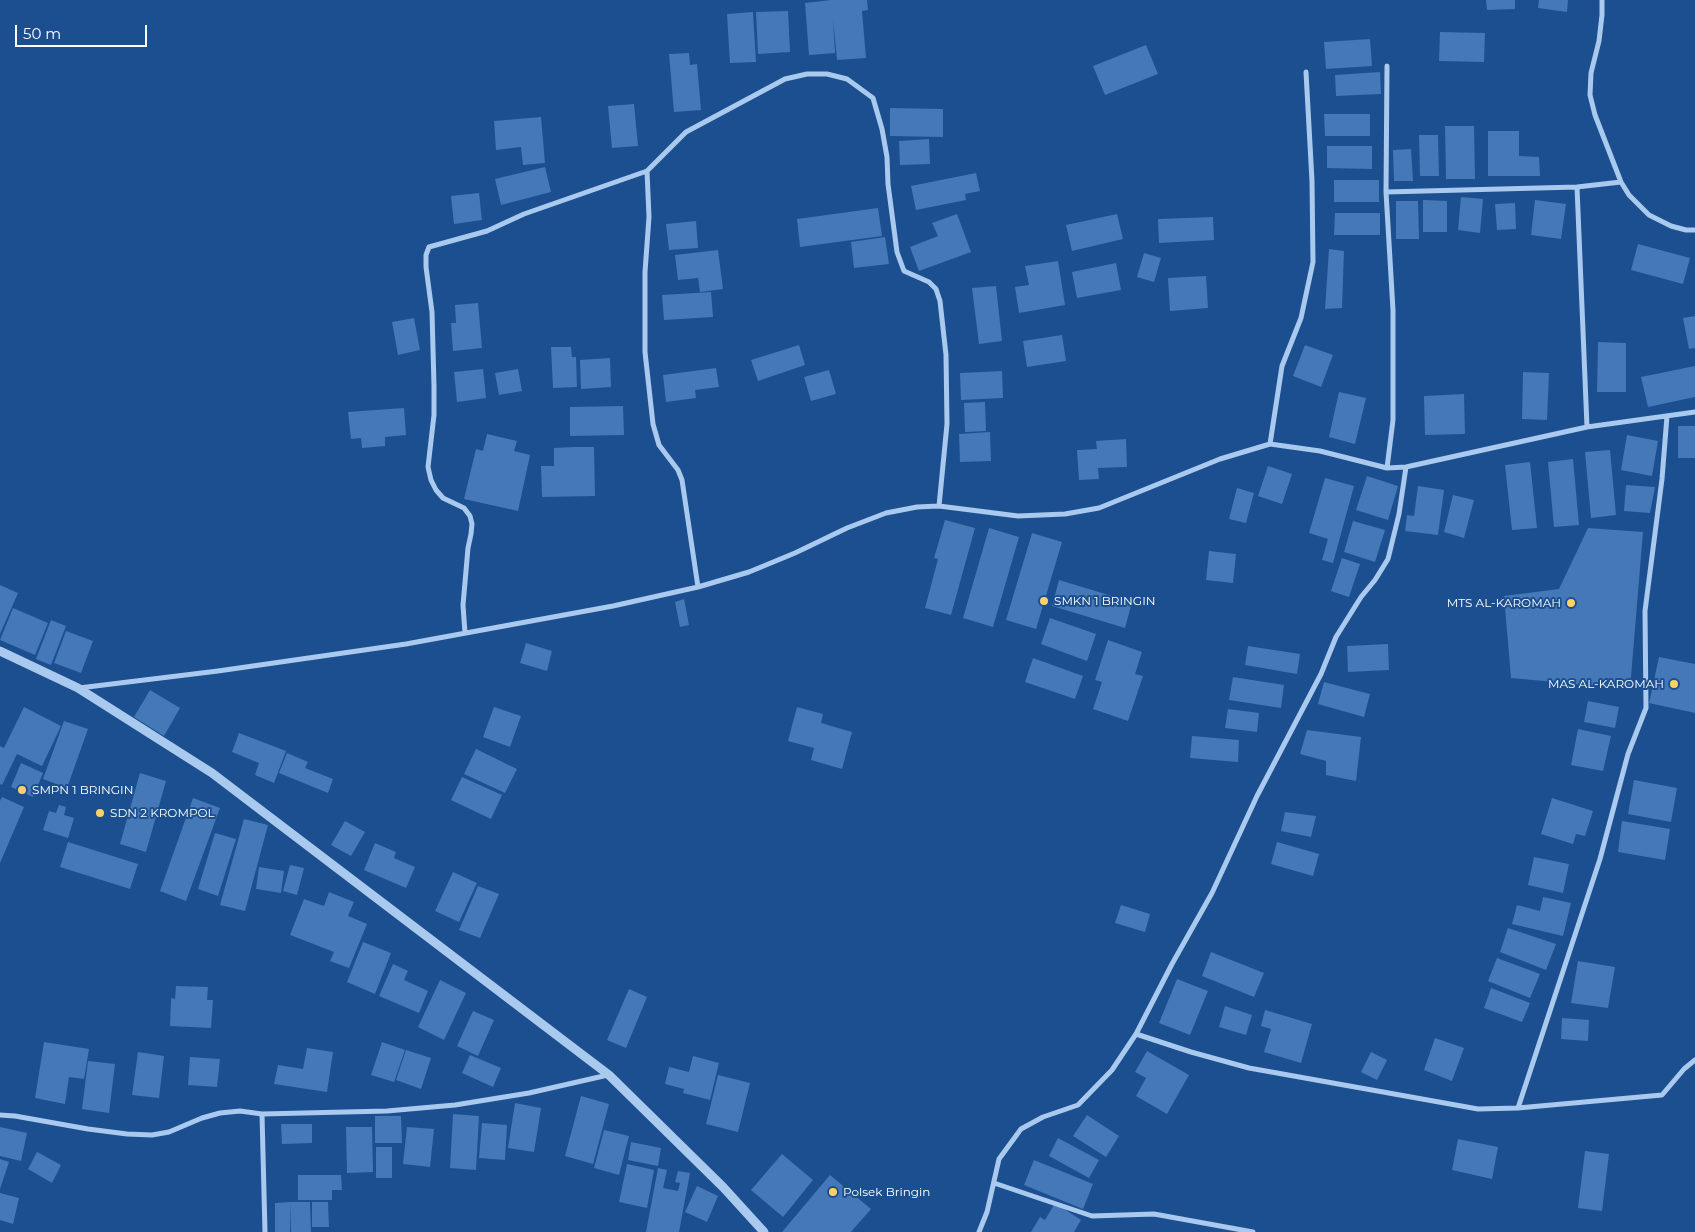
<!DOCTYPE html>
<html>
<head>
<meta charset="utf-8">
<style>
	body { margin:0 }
	#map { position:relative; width:1695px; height:1232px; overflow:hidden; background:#1b4f8f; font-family:Montserrat,sans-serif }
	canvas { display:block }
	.scale { position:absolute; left:15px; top:25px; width:132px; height:22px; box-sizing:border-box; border:2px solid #fff; border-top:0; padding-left:6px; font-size:15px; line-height:18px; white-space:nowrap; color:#fff; -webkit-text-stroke:4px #1b4f8f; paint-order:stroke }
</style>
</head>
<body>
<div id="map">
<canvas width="1695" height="1232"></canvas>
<div class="scale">50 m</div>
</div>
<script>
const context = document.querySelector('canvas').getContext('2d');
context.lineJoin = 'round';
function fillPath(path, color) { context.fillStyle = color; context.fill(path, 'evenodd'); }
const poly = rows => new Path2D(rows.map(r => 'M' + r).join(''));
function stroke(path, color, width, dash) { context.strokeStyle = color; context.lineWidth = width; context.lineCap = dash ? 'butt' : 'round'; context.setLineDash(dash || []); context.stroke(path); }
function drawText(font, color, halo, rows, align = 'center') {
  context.font = font + ' Montserrat,sans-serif'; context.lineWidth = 4; context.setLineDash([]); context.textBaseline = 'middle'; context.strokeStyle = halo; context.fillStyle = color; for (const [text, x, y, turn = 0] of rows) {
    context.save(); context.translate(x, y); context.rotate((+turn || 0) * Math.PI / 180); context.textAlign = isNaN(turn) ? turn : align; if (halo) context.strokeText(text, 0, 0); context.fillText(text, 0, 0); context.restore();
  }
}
fillPath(poly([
	[831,0,867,0,868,10,862,11,866,58,837,60,833,18,835,53,809,55,805,3],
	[1486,0,1515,0,1515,9,1487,10],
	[1539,0,1568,0,1567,12,1538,8],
	[788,11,790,52,758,54,756,12],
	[753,12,756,62,730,63,727,14],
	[1440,32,1485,33,1484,62,1439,61],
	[1370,39,1372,66,1326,69,1324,42],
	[1146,45,1158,74,1105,95,1093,66],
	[689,53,690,65,697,64,701,110,674,112,669,54],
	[1380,72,1381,94,1336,96,1335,75],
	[634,104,638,146,612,148,608,106],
	[890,108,943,109,943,137,890,136],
	[1324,114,1370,114,1370,136,1325,136],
	[541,117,545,163,523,165,521,147,496,150,494,121],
	[1445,126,1474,126,1475,179,1446,179],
	[1488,131,1519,131,1519,156,1539,157,1540,176,1488,176],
	[1419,135,1438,135,1439,176,1420,176],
	[929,139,930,164,900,165,899,141],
	[1327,146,1372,146,1372,169,1327,168],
	[1411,149,1413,181,1394,181,1393,150],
	[545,167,551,192,501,205,495,179],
	[976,173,980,191,965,194,966,200,916,210,911,186],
	[1334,180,1379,180,1379,202,1334,202],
	[479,193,482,220,454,224,451,196],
	[1461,197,1483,199,1480,233,1458,230],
	[1423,200,1447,201,1447,232,1423,232],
	[1535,200,1566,204,1561,239,1531,235],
	[1396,201,1418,201,1419,239,1396,239],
	[1515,203,1516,229,1497,230,1495,204],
	[878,208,882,236,800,247,797,219],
	[1335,213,1380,213,1380,235,1334,235],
	[957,214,971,252,919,271,910,247,938,236,932,223],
	[1117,214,1123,239,1072,251,1066,225],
	[1213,217,1214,240,1159,243,1158,219],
	[696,221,698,248,669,250,666,224],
	[885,237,889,264,854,268,851,242],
	[1638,244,1690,258,1683,284,1631,270],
	[1329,249,1344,251,1342,308,1325,309],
	[718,250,723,289,700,292,698,278,678,280,675,255],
	[1144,253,1161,258,1154,282,1137,277],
	[1058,261,1065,305,1019,313,1015,287,1029,285,1025,266],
	[1116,263,1121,290,1077,298,1072,272],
	[1206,276,1208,308,1170,311,1168,278],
	[996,286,1002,341,979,344,972,288],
	[711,292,713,317,664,320,662,295],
	[478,303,482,348,453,351,451,323,456,323,455,305],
	[1695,316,1695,348,1689,349,1683,318],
	[414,318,420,350,398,355,392,322],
	[1062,335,1066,361,1027,367,1023,341],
	[1598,342,1626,343,1626,392,1597,392],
	[799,345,805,365,758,381,751,360],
	[1305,345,1333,355,1321,387,1293,376],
	[551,347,571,347,572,357,576,357,577,387,553,388],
	[610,358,611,387,581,389,580,360],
	[1695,366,1695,397,1648,407,1641,377],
	[716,368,719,387,695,390,696,398,666,402,663,375],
	[483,369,486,398,457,402,454,372],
	[518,369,522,391,499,395,495,373],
	[829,370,836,394,811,401,804,377],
	[1002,371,1003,398,961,400,960,373],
	[1523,372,1549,373,1547,420,1522,419],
	[1339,392,1366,398,1355,444,1329,437],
	[1464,394,1465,434,1425,435,1424,396],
	[985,402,986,431,965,432,964,403],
	[623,406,624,435,570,436,570,407],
	[404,408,406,435,385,437,385,446,362,448,361,438,351,439,348,412],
	[1678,426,1695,426,1695,458,1678,458],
	[990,432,991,461,960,462,959,434],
	[487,434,517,441,514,451,530,455,518,511,464,499,476,449,483,451],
	[1627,435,1658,441,1652,476,1621,470],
	[1126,439,1127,467,1098,468,1099,479,1079,480,1077,450,1097,449,1096,441],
	[574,447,594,447,595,496,542,497,541,466,554,466,554,448],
	[1610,450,1616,515,1591,518,1585,452],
	[1573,459,1579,525,1554,527,1548,462],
	[1530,462,1537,528,1512,530,1505,465],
	[1268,466,1292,474,1282,504,1258,496],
	[1367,476,1398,486,1388,520,1356,510],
	[1325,478,1354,486,1333,563,1322,560,1328,539,1309,533],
	[1626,485,1655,487,1650,513,1624,511],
	[1418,486,1444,490,1438,535,1405,531,1407,515,1414,516],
	[1237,488,1254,493,1246,523,1229,519],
	[1453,495,1474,500,1464,538,1444,532],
	[945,520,975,528,951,615,925,608,938,559,934,558],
	[1353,521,1385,530,1375,562,1344,552],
	[989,528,1019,537,993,627,963,618],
	[1588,528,1643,532,1630,689,1511,678,1504,596,1559,589],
	[1032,533,1062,542,1036,629,1006,620],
	[1209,551,1236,554,1233,583,1206,580],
	[1342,558,1360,564,1349,597,1331,591],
	[1059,580,1132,602,1125,628,1052,606],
	[0,585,18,593,0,634],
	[684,599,689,625,680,627,675,602],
	[13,608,48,623,35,655,0,640],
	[1050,618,1096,634,1087,661,1041,644],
	[51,620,66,626,51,665,36,659],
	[66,631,93,641,81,673,54,663],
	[1108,640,1142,652,1135,674,1143,676,1128,721,1093,709,1102,682,1095,680],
	[526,643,552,651,547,671,520,663],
	[1388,644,1389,670,1348,672,1347,646],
	[1248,646,1300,654,1297,674,1245,665],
	[1659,657,1695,664,1695,713,1649,703],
	[1033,658,1083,676,1075,699,1025,682],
	[1233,677,1284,685,1281,708,1229,700],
	[1324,682,1370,694,1364,717,1318,704],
	[150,690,180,708,164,736,134,717],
	[1588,701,1619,707,1615,728,1584,722],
	[24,707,61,726,42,766,17,754,2,785,0,784,0,746,4,748],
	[494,707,521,716,510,747,483,737],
	[797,707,823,714,821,723,852,732,842,769,811,760,814,748,788,741],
	[1228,709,1259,713,1257,732,1225,728],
	[64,721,88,729,67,788,43,779],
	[1578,729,1611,736,1603,771,1571,765],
	[1307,730,1361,737,1356,781,1326,775,1326,761,1300,754],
	[239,733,286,751,274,783,255,775,259,763,232,752],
	[1192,736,1239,740,1238,762,1190,758],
	[476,749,517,769,505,793,464,774],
	[287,753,308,762,305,768,333,779,328,793,279,773],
	[21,763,43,773,33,797,11,787],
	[140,773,166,781,146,852,120,844],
	[462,777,502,795,491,819,451,800],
	[1634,780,1677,788,1671,822,1628,814],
	[2,797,24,807,0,863,0,801],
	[193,798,220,808,186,901,160,891],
	[1552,798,1593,811,1585,836,1576,834,1573,844,1541,834],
	[59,805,66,807,64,815,74,818,68,838,43,830,49,811,56,813],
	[1285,812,1316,816,1311,837,1281,831],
	[244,819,268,825,245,911,220,905],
	[345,821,365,832,351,856,331,845],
	[1622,821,1670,829,1665,860,1618,852],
	[215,833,236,839,218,896,198,889],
	[68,842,138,864,130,889,60,867],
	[1277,842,1319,854,1313,876,1271,864],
	[375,843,396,852,394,858,415,867,406,888,364,870],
	[1534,857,1569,864,1563,893,1528,885],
	[290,865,304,868,297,895,283,891],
	[259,867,284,871,281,893,256,889],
	[453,872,477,883,459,922,435,911],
	[478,886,499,894,480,938,459,930],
	[329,892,354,902,348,916,367,924,349,968,330,961,334,952,290,935,304,899,324,906],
	[1543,897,1571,903,1563,936,1512,924,1517,905,1540,911],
	[1121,905,1150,914,1145,932,1115,923],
	[1508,928,1556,944,1546,970,1500,952],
	[363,942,391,953,375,994,347,982],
	[1211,952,1264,973,1254,997,1202,976],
	[1497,958,1540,974,1530,998,1488,981],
	[1578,961,1615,967,1608,1008,1571,1003],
	[393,964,408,971,404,980,428,991,419,1013,379,996],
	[1177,979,1208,991,1190,1035,1159,1023],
	[440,980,466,993,444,1040,418,1027],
	[176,986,208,987,207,1000,213,1000,211,1028,170,1026,171,998,175,999],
	[1491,988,1530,1003,1522,1022,1484,1008],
	[629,989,647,997,626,1048,607,1040],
	[1225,1006,1252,1015,1246,1035,1219,1027],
	[1265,1010,1312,1024,1301,1063,1264,1052,1271,1029,1261,1026],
	[473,1011,494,1020,478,1056,457,1046],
	[1562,1018,1589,1020,1588,1041,1561,1039],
	[1435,1038,1464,1048,1452,1081,1424,1070],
	[44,1042,89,1049,84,1079,69,1077,65,1104,35,1098],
	[382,1042,405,1050,394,1082,371,1075],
	[307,1048,333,1052,327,1092,274,1084,278,1065,303,1069],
	[406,1050,431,1058,421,1089,396,1080],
	[1147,1051,1189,1075,1167,1114,1136,1096,1146,1078,1135,1072],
	[138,1052,164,1056,159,1098,132,1095],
	[1371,1052,1387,1060,1377,1080,1361,1072],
	[470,1055,501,1068,493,1087,462,1073],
	[693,1056,719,1063,710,1100,683,1093,684,1089,665,1084,669,1067,689,1072],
	[190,1057,220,1059,217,1087,188,1085],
	[88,1061,115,1064,109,1113,82,1109],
	[718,1075,750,1083,738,1132,706,1124],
	[581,1096,609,1104,593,1164,565,1156],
	[515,1103,541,1108,534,1152,508,1148],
	[453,1114,479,1116,476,1170,450,1168],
	[1087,1115,1119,1136,1106,1157,1073,1136],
	[375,1116,401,1116,402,1143,375,1143],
	[482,1123,507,1125,505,1160,479,1158],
	[281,1124,312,1124,312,1143,282,1144],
	[0,1127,27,1133,21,1161,0,1156],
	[346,1127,372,1127,373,1172,347,1173],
	[407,1127,434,1129,430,1167,403,1164],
	[604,1130,629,1136,619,1175,594,1168],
	[1058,1138,1099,1160,1089,1178,1049,1156],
	[1458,1139,1498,1147,1492,1179,1452,1170],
	[631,1142,661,1148,658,1166,628,1160],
	[376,1147,392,1147,392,1178,376,1178],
	[1585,1151,1609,1154,1602,1211,1578,1208],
	[37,1152,61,1165,52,1183,28,1169],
	[782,1154,813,1180,783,1217,751,1190],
	[0,1159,9,1162,0,1189],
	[1034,1160,1093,1184,1083,1209,1024,1185],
	[627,1164,654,1170,647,1208,619,1202],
	[658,1168,667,1170,663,1188,678,1191,680,1183,675,1182,678,1171,690,1173,679,1232,646,1232],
	[298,1175,341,1175,342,1190,332,1190,332,1200,298,1200],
	[830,1175,871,1209,851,1232,782,1232],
	[697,1186,718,1196,707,1222,685,1212],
	[0,1193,19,1198,13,1224,0,1220],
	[290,1202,310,1202,311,1232,291,1232],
	[290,1202,290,1232,275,1232,275,1203],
	[312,1202,328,1202,329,1227,312,1227],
	[1055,1203,1081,1220,1074,1232,1031,1232,1040,1217,1045,1220]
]), '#4478b7');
stroke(poly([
	[1602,0,1602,15,1599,41,1591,73,1590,95,1595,115,1621,182,1629,195,1649,215,1671,226,1686,230,1695,230],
	[647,171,649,217,645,272,645,352,653,424,659,445,678,470,682,480,698,587],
	[1577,187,1587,427],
	[1386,192,1577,187,1621,182],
	[1270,444,1282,366,1301,318,1313,262,1312,181,1306,72],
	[1387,468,1393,420,1393,310,1386,192,1387,66],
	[465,633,463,605,468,548,471,534,472,524,470,516,464,508,443,498,436,490,431,480,428,467,434,415,434,386,432,312,426,267,426,255,429,247,487,231,524,214,647,171,686,132,785,79,807,74,827,74,847,79,873,98,882,129,887,157,888,184,897,252,904,271,929,282,936,289,940,301,946,355,947,424,939,506],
	[79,688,218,671,406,644,613,606,698,587,749,572,795,553,847,528,886,513,917,507,939,506,1018,516,1065,514,1099,508,1220,459,1270,444,1320,451,1387,468,1406,467,1587,427,1695,412],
	[1136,1034,1191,1052,1249,1068,1478,1109,1518,1108,1662,1095,1684,1069,1695,1060],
	[1518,1108,1600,859,1628,754,1646,708,1645,611,1662,479,1667,416],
	[262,1114,265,1232],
	[0,1115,15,1116,88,1129,127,1134,152,1135,169,1132,202,1118,220,1113,240,1111,262,1114,387,1111,455,1105,529,1093,608,1075],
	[994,1183,1092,1216,1154,1214,1253,1232],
	[979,1232,987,1212,999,1159,1021,1129,1043,1117,1078,1105,1112,1070,1136,1034,1172,964,1212,893,1257,796,1321,674,1336,637,1361,597,1375,580,1388,559,1399,514,1406,467]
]), '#a9c9ee', 5);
stroke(poly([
	[0,651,78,688,212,773,609,1075,723,1187,764,1232]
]), '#a9c9ee', 9);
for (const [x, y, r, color] of [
	[1044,601,5,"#ffd166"],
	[1571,603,5,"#ffd166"],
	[1674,684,5,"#ffd166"],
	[22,790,5,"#ffd166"],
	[100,813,5,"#ffd166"],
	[833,1192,5,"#ffd166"]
]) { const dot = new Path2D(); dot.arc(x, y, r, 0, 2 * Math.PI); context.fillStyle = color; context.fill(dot); stroke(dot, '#1b4f8f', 2); }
drawText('12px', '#fff', '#1b4f8f', [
	["SMKN 1 BRINGIN",1054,601],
	["MTS AL-KAROMAH",1561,603,"right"],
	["MAS AL-KAROMAH",1664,684,"right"],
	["SMPN 1 BRINGIN",32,790],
	["SDN 2 KROMPOL",110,813],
	["Polsek Bringin",843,1192]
], 'left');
</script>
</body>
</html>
